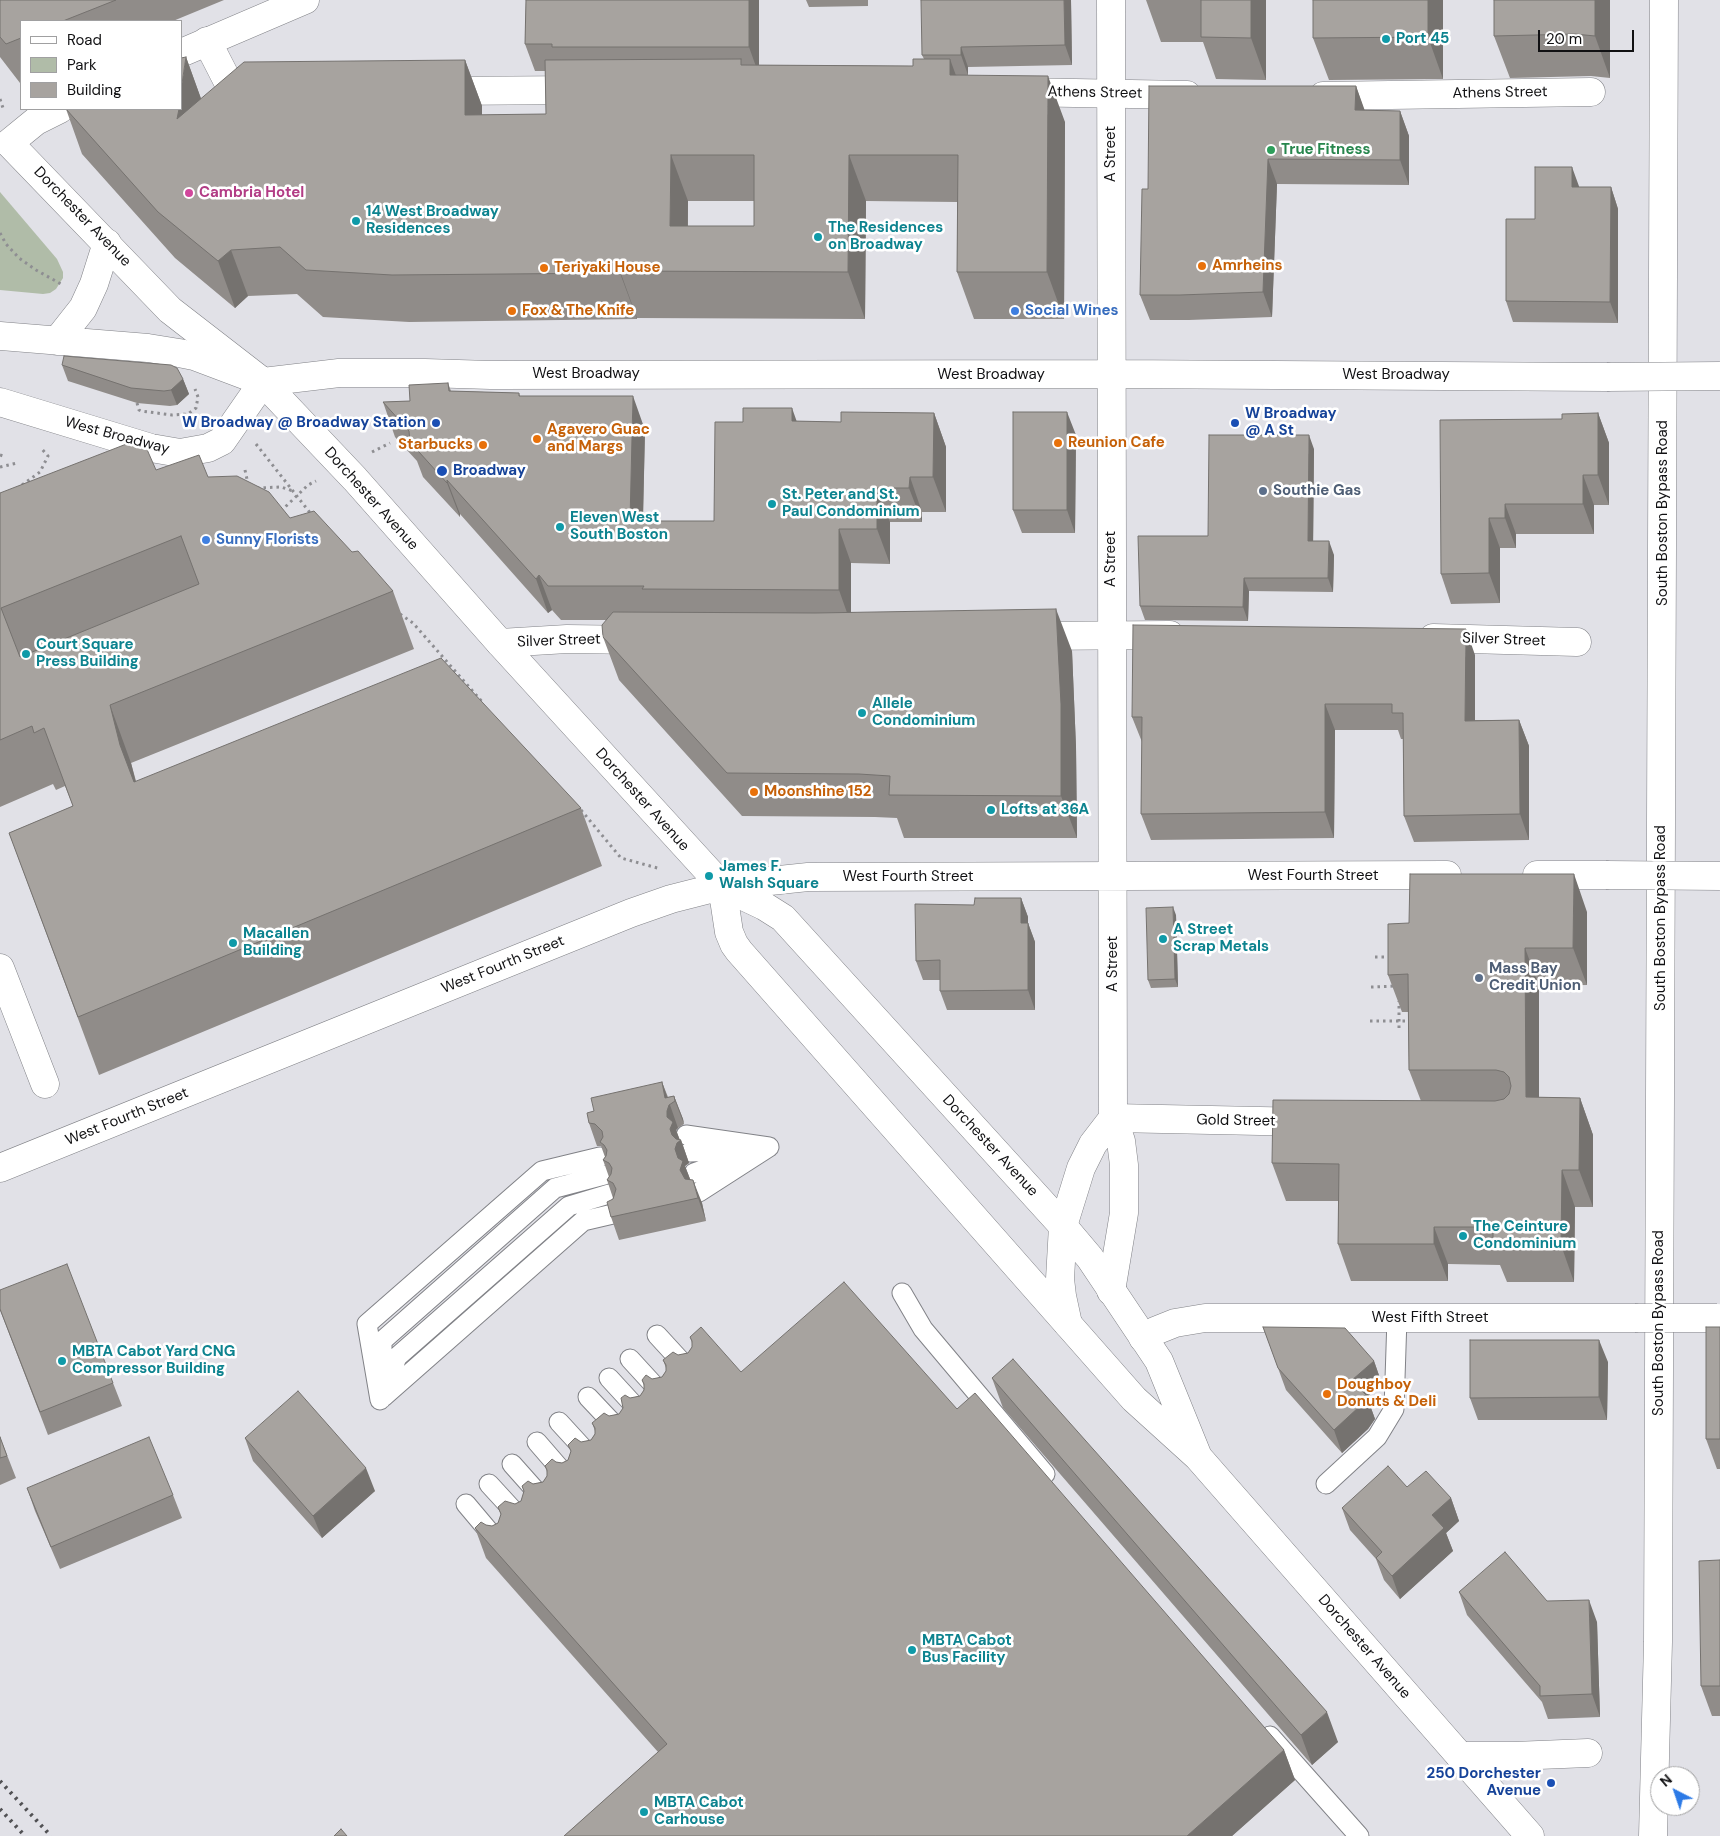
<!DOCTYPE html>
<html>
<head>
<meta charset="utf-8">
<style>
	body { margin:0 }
	#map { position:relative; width:1720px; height:1836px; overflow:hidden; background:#e1e1e7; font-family:"DM Sans",sans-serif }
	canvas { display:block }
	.legend { position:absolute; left:20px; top:20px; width:162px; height:90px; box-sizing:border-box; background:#fff; border:1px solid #a0a0a1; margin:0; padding:6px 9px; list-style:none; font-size:15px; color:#111113 }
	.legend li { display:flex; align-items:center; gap:10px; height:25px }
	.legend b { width:25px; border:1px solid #a0a0a1 }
	.north { position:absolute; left:1650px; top:1766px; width:50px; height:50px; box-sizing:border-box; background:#fff; border:1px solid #a0a0a1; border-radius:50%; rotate:319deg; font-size:14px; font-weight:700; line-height:20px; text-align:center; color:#111113 }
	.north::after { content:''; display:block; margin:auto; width:18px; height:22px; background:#2c7ae6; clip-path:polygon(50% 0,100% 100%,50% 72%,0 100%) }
	.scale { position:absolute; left:1538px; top:30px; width:96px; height:22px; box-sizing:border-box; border:2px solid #111113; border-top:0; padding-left:6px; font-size:15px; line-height:18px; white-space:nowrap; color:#111113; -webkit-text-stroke:4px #fff; paint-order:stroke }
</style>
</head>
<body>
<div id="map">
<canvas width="1720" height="1836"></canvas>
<ul class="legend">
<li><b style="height:6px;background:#fff"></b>Road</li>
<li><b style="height:14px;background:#b0bca8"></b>Park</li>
<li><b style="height:14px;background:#a7a39f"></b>Building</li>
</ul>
<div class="north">N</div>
<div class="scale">20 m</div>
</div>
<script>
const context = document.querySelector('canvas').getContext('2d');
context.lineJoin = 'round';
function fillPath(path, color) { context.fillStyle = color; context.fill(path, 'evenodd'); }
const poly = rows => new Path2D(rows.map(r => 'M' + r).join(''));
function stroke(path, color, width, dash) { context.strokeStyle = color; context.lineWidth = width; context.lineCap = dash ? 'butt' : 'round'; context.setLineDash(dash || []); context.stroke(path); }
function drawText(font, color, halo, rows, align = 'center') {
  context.font = font + ' "DM Sans",sans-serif'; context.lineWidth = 5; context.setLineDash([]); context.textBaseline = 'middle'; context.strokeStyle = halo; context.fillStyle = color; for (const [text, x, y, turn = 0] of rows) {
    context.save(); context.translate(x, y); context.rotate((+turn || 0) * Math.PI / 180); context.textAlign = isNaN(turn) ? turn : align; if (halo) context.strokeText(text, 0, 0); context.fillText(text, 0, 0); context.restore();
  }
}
fillPath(poly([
	[0,192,57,259,63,272,63,278,56,289,50,293,43,294,0,290]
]), '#b0bca8');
const lane = poly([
	[686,1135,769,1147],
	[690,1152,731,1150],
	[694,1173,742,1156],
	[699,1192,769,1147],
	[902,1293,923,1329,1045,1474],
	[657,1335,690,1371],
	[630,1359,663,1395],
	[382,1364,382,1341,555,1188,604,1175],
	[609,1378,642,1414],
	[383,1397,583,1221,613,1214],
	[588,1397,621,1432],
	[381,1399,397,1357,569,1206,609,1194],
	[380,1400,367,1324,542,1171,600,1157],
	[559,1422,592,1458],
	[537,1442,569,1479],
	[512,1464,544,1500],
	[489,1484,522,1520],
	[1326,1484,1377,1437,1394,1409,1397,1318],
	[466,1504,498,1542],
	[1270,1736,1359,1836]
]);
const street = poly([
	[207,41,228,82,241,91,258,91],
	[438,91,583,90],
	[1018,92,1187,95],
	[1323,96,1591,92],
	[1028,636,1170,635],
	[1433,638,1577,642],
	[500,643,567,639,640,640],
	[0,968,45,1084],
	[1113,1118,1309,1122],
	[1143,1338,1155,1331,1175,1323,1205,1318,1635,1318],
	[1460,1756,1514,1756,1588,1753]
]);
const secondary = poly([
	[1111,0,1113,1118,1121,1141,1124,1165,1124,1213,1111,1291],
	[181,53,305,0],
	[60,109,36,121,9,143,170,310,263,382,339,373,425,373,491,375,1111,374,1607,377],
	[1537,875,1606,875],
	[722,886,808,877,1447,875],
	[1068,1324,1062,1296,1060,1279,1063,1226,1081,1168,1093,1144,1113,1118]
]);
const primary = poly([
	[0,336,148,348,179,353,194,356,263,382,355,479,500,643,722,886,764,906,783,918,1063,1226,1090,1258,1159,1361,1198,1457],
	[57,341,83,308,94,284,107,243],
	[0,402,151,448,180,453,208,448,222,441,263,382],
	[722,886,729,932,734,944,739,951,1134,1399,1198,1457,1530,1836],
	[0,1168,631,913,671,899,722,886],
	[1653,1836,1658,1642,1664,0]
]);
stroke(lane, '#818287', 21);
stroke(street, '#818287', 29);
stroke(secondary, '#818287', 29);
stroke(primary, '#818287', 29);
stroke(poly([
	[0,99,3,108],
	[0,233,6,244,19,258,36,270,61,284],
	[137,403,139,410,141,411,172,415,188,414,196,408,198,397,195,389],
	[256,444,311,514],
	[372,452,390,443],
	[0,455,3,456],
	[0,467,17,463],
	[245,470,248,484],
	[22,485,40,472,48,456,41,448],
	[257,488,281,487,293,491],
	[281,511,308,485,316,481],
	[400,614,413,623,484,704],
	[581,810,621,858,661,869],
	[1375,957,1392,957],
	[1371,987,1396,986],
	[1370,1021,1410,1021],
	[1399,1028,1399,1001]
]), '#8e8e92', 3, [2.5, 4]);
stroke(lane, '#fff', 19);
stroke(street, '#fff', 28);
stroke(secondary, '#fff', 28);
stroke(primary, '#fff', 28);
stroke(poly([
	[0,1781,51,1836],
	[0,1809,25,1836]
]), '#515154', 4, [2.5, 5]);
const streetBridge = poly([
	[1635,1318,1717,1318]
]);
const secondaryBridge = poly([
	[1607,377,1720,376],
	[1606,875,1720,876]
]);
stroke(streetBridge, '#818287', 29, []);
stroke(secondaryBridge, '#818287', 29, []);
stroke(streetBridge, '#fff', 28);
stroke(secondaryBridge, '#fff', 28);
fillPath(poly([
	[0,0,224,0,173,21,21,21,21,82,20,83,0,57],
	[526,0,759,0,759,65,913,66,924,59,922,55,1071,0,1072,65,968,67,968,75,956,75,1065,122,1064,319,974,319,957,272,957,202,866,201,865,319,637,318,637,319,409,322,323,317,297,294,248,296,235,308,175,258,82,154,66,109,181,109,186,57,201,99,465,60,482,106,482,115,546,114,545,71,535,71,525,44],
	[688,201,754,201,754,226,688,226],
	[806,0,868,0,868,6,809,7],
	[1146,0,1266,0,1266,80,1216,79,1203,42,1161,42],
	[1313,0,1443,0,1443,79,1329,80,1313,38],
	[1610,0,1610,78,1591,76,1510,78,1494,36],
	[1356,86,1364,110,1400,111,1409,136,1409,185,1277,184,1272,317,1189,320,1150,320,1140,295,1148,189],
	[1579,187,1611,187,1618,209,1618,323,1513,322,1506,301,1535,219],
	[62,365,183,379,189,394,177,405,170,406,137,403,68,381],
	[448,383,451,391,519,393,520,396,645,430,643,521,714,521,796,421,841,422,934,413,946,447,946,512,922,512,922,522,890,522,890,564,851,563,851,612,1072,651,1076,747,1077,838,904,838,897,818,875,817,742,816,619,680,603,637,606,620,561,620,552,610,548,613,460,514,460,517,423,477,417,461,395,437,383,402,410,401],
	[1598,413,1609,443,1609,505,1594,505,1594,534,1516,534,1516,548,1500,548,1500,603,1451,604,1441,574,1562,419],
	[1076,435,1075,533,1022,533,1013,510],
	[1314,449,1313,541,1334,555,1333,592,1249,591,1248,621,1145,620,1140,606,1208,536],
	[156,470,208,477,290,518,352,552,393,591,414,649,131,763,136,781,581,808,602,866,99,1075,9,833,73,806,65,786,56,790,53,784,0,807,0,493],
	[1475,655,1475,720,1519,720,1529,746,1529,840,1414,842,1404,816,1403,739,1401,739,1398,730,1335,730,1334,838,1151,840,1141,814,1142,742,1132,717],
	[1021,898,1028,917,1028,923,1035,942,1035,1010,947,1010,940,991,940,980,923,980,916,961,974,905],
	[1587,912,1587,985,1539,986,1539,1097,1580,1098,1593,1135,1593,1207,1575,1207,1574,1282,1507,1282,1500,1265,1448,1264,1448,1281,1351,1281,1338,1244,1338,1201,1286,1201,1272,1163,1421,1101,1409,1070,1408,1012,1402,1012,1388,975],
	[1176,915,1178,987,1151,988,1148,980],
	[662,1082,668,1097,674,1096,683,1119,684,1124,678,1128,676,1130,680,1140,681,1140,689,1163,685,1166,690,1179,702,1203,706,1221,619,1240,611,1217,613,1198,607,1180,609,1177,603,1160,605,1157,601,1146,597,1146,589,1123,594,1111],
	[0,1290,113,1383,122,1406,48,1435,0,1310],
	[1263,1327,1374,1361,1382,1384,1367,1397,1375,1419,1368,1429,1342,1453,1286,1390],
	[1720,1327,1720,1469,1717,1469,1706,1439],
	[690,1337,741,1372,957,1409,1284,1750,1295,1780,1232,1836,564,1836,658,1752,486,1558,475,1528,486,1525,492,1526,498,1523,501,1515,498,1507,515,1504,521,1501,524,1492,522,1486,543,1482,547,1476,547,1472,545,1466,556,1462,562,1463,568,1460,571,1451,568,1445,591,1440,595,1434,595,1431,592,1423,609,1416,619,1414,630,1398,640,1396,644,1390,644,1386,642,1380,652,1379,662,1377,666,1371,666,1368,663,1360,678,1355,688,1353,692,1347,692,1343],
	[1608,1362,1607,1420,1478,1420,1470,1398],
	[992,1378,1338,1742,1312,1765,1003,1408],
	[0,1437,16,1478,0,1485],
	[245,1438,375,1491,322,1538,253,1461],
	[27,1488,173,1495,182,1518,60,1569,35,1511],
	[1451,1498,1459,1521,1446,1533,1453,1551,1400,1599,1384,1580,1376,1559,1350,1530,1342,1508],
	[1720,1560,1720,1716,1712,1716,1701,1686],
	[1459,1592,1547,1601,1597,1622,1600,1717,1548,1719,1542,1702,1467,1615]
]), '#908c89');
fillPath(poly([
	[749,0,759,0,759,75,749,47],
	[1064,0,1071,0,1072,65,1065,45],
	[1251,0,1266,0,1266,80,1251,38],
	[1428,0,1443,0,1443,79,1428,37],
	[1595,0,1610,0,1610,78,1595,36],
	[961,47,968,67,968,75,961,55],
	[186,57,203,104,177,119,179,109,181,109,181,90],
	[950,59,967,106,950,75],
	[465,60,482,106,482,162,465,115],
	[1048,76,1065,122,1064,319,1047,272],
	[1356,86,1365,111,1355,110],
	[1400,111,1409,136,1409,185,1400,160],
	[671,155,688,201,687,272,670,226],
	[849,155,866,201,865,319,848,272],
	[1268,159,1277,184,1272,317,1263,292],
	[1572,167,1580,189,1572,187],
	[1611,187,1618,209,1618,323,1610,302],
	[231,250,248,296,235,308,218,261],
	[620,271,637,318,637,319,620,273],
	[183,379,189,394,177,405,171,390],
	[633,396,645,430,642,555,630,521],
	[792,408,804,442,792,421],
	[1067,412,1076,435,1075,533,1067,510],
	[934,413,946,447,946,512,933,477],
	[1598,413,1609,443,1609,505,1598,475],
	[1309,435,1314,449,1313,555,1308,541],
	[1583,475,1594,505,1594,534,1583,504],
	[910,477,922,512,922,522,909,488],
	[447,480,460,514,460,517,447,483],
	[877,488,890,522,890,564,877,529],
	[1505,504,1516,534,1516,548,1505,518],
	[1489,518,1500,548,1500,603,1489,573],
	[839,529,851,563,851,624,839,590],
	[1329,541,1334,555,1333,592,1328,578],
	[539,575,552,610,548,613,536,579],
	[1244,578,1249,591,1248,621,1243,607],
	[1056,609,1072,651,1076,747,1077,838,1061,796],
	[1466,629,1475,655,1475,747,1465,721],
	[1325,704,1335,730,1334,838,1325,812],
	[110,705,131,763,141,803,120,745],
	[1519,720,1529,746,1529,840,1520,814],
	[1574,874,1587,912,1587,985,1573,948],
	[1021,898,1028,917,1028,923,1035,942,1035,1010,1028,990,1021,923],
	[1173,907,1176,915,1178,987,1175,979],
	[1525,948,1539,986,1539,1135,1526,1097],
	[662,1082,678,1128,676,1130,680,1141,681,1140,689,1163,685,1166,692,1184,688,1193,680,1170,667,1117,665,1098],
	[674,1096,683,1119,684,1124,675,1101],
	[1580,1098,1593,1135,1593,1207,1579,1170],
	[1562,1170,1575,1207,1574,1282,1561,1245],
	[693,1180,702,1203,706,1221,698,1198],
	[1434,1227,1448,1264,1448,1281,1434,1244],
	[1599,1340,1608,1362,1607,1420,1599,1397],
	[1374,1361,1382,1384,1367,1397,1375,1419,1368,1429,1342,1453,1334,1430,1352,1380],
	[366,1468,375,1491,322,1538,313,1516],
	[1451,1498,1459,1521,1446,1533,1453,1551,1400,1599,1392,1576,1432,1515],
	[1589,1600,1597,1622,1600,1717,1592,1694],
	[1327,1712,1338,1742,1312,1765,1301,1735],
	[1284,1750,1295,1780,1232,1836,1187,1836]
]), '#75726f');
const building = poly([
	[0,0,116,0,63,21,21,21,21,38,6,44,0,37,0,0],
	[526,0,749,0,749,47,552,47,552,44,525,44,526,0],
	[921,0,1064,0,1065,45,961,47,961,55,922,55,921,0],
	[1201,0,1251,0,1251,38,1201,37,1201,0],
	[1313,0,1428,0,1428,37,1313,38,1313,0],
	[1494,0,1595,0,1595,36,1575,34,1494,36,1494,0],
	[186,57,181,90,181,58,186,57],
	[741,59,741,65,913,66,913,59,950,59,950,75,1048,76,1047,272,957,272,958,155,849,155,848,272,620,271,620,273,392,275,306,270,280,247,231,250,218,261,158,212,66,109,179,109,177,119,244,62,465,60,465,115,546,114,545,60,741,59],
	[671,155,754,155,754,226,670,226,671,155],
	[1149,86,1356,86,1355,110,1400,111,1400,160,1268,159,1263,292,1180,295,1140,295,1142,189,1148,189,1149,86],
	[1535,167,1572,167,1572,187,1611,187,1610,302,1506,301,1506,219,1535,219,1535,167],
	[64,356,171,365,177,368,183,379,171,390,164,391,131,388,62,365,64,356],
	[448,383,449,391,519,393,519,396,633,396,630,521,714,521,715,422,743,422,743,408,792,408,792,421,841,422,841,412,934,413,933,477,910,477,909,488,877,488,877,529,839,529,839,590,642,589,644,586,548,586,539,575,536,579,447,480,447,483,410,442,409,431,383,402,410,401,409,385,448,383],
	[1013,412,1067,412,1067,510,1013,510,1013,412],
	[1598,413,1598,475,1583,475,1583,504,1505,504,1505,518,1489,518,1489,573,1441,574,1440,420,1562,419,1562,414,1598,413],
	[1209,435,1309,435,1308,541,1329,541,1328,578,1244,578,1243,607,1140,606,1138,536,1208,536,1209,435],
	[142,438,156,470,199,455,208,477,237,476,269,492,290,518,314,511,352,552,358,551,393,591,110,705,120,745,134,782,441,658,581,808,78,1017,9,833,73,806,44,728,34,733,32,726,0,740,0,493,142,438],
	[181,536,199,584,20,657,1,608,181,536],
	[1056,609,1061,704,1061,796,889,795,890,776,859,774,727,773,603,637,602,625,613,612,815,613,1056,609],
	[1133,625,1466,629,1465,721,1519,720,1520,814,1404,816,1403,713,1392,713,1392,704,1325,704,1325,812,1141,814,1142,717,1132,717,1133,625],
	[1410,874,1574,874,1573,948,1525,948,1526,1097,1580,1098,1579,1170,1562,1170,1561,1245,1493,1244,1493,1227,1434,1227,1434,1244,1338,1244,1339,1164,1272,1163,1273,1100,1495,1101,1504,1099,1509,1094,1511,1086,1509,1077,1504,1072,1496,1070,1409,1070,1408,974,1388,975,1388,924,1409,923,1410,874],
	[975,898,1021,898,1021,923,1028,923,1028,990,940,991,940,960,916,961,915,904,974,905,975,898],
	[1173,907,1175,979,1148,980,1146,908,1173,907],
	[662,1082,665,1098,674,1096,675,1101,669,1105,667,1111,667,1117,673,1122,670,1129,672,1135,676,1139,681,1140,677,1143,675,1149,678,1158,683,1161,680,1170,685,1179,693,1180,698,1198,611,1217,607,1202,613,1199,616,1189,613,1183,607,1180,611,1174,612,1168,609,1163,603,1160,606,1156,607,1150,604,1145,600,1142,603,1137,602,1131,595,1124,589,1123,587,1113,594,1111,591,1098,662,1082],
	[67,1264,113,1383,40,1412,0,1309,0,1290,67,1264],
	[844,1282,957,1409,975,1393,1284,1750,1187,1836,564,1836,667,1744,475,1528,481,1522,486,1525,492,1526,498,1523,501,1514,498,1507,505,1501,515,1504,521,1501,524,1491,522,1486,528,1481,533,1484,543,1482,547,1476,547,1470,545,1466,552,1459,556,1462,562,1463,568,1460,571,1451,568,1445,575,1438,581,1442,591,1440,595,1434,595,1428,592,1423,604,1413,609,1416,619,1414,623,1408,621,1398,625,1395,630,1398,640,1396,644,1390,644,1384,642,1380,646,1375,652,1379,662,1377,666,1371,666,1365,663,1360,673,1352,678,1355,688,1353,692,1347,692,1341,690,1337,701,1327,741,1372,844,1282],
	[1263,1327,1345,1328,1374,1361,1352,1380,1367,1396,1360,1406,1334,1430,1278,1368,1263,1327],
	[1706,1327,1720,1327,1720,1439,1706,1439,1706,1327],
	[1470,1340,1599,1340,1599,1397,1470,1398,1470,1340],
	[1013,1359,1327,1712,1301,1735,992,1378,1013,1359],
	[298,1391,366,1468,313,1516,245,1438,298,1391],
	[0,1437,7,1456,0,1458,0,1437],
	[149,1437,173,1495,51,1547,27,1488,149,1437],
	[1388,1466,1407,1487,1426,1471,1451,1498,1432,1515,1444,1528,1392,1576,1376,1558,1382,1552,1342,1508,1388,1466],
	[1505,1552,1547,1601,1589,1600,1592,1694,1540,1696,1540,1686,1459,1592,1505,1552],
	[1720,1560,1720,1686,1701,1686,1699,1561,1720,1560],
	[341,1829,347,1836,334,1836,341,1829]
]);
fillPath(building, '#a7a39f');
stroke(building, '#75726f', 1);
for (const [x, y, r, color] of [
	[1386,39,5,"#0f9aa8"],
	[1271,150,5,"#2e9e5b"],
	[189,193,5,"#d1479c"],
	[356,221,5,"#0f9aa8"],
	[818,237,5,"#0f9aa8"],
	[1202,266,5,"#e8710a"],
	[544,268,5,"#e8710a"],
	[512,311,5,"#e8710a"],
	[1015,311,5,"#3f7fe0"],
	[436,423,5,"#1a4fb4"],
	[1235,423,5,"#1a4fb4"],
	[537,439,5,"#e8710a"],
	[1058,443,5,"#e8710a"],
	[483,445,5,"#e8710a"],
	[442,471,6,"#1a4fb4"],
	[1263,491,5,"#5c6f8a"],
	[772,504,5,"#0f9aa8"],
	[560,527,5,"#0f9aa8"],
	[206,540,5,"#3f7fe0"],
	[26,654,5,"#0f9aa8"],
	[862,713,5,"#0f9aa8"],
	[754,792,5,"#e8710a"],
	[991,810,5,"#0f9aa8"],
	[709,876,5,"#0f9aa8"],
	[1163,939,5,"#0f9aa8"],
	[233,943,5,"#0f9aa8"],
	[1479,978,5,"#5c6f8a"],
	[1463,1236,5,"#0f9aa8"],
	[62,1361,5,"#0f9aa8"],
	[1327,1394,5,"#e8710a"],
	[912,1650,5,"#0f9aa8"],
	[1551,1783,5,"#1a4fb4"],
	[644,1812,5,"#0f9aa8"]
]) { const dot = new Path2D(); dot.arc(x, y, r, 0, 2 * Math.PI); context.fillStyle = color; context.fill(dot); stroke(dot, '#fff', 2); }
drawText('bold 15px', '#0d838f', '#fff', [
	["Port 45",1396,39],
	["14 West Broadway",366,212],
	["Residences",366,229],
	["The Residences",828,228],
	["on Broadway",828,245],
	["St. Peter and St.",782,495],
	["Paul Condominium",782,512],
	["Eleven West",570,518],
	["South Boston",570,535],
	["Court Square",36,645],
	["Press Building",36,662],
	["Allele",872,704],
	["Condominium",872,721],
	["Lofts at 36A",1001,810],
	["James F.",719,867],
	["Walsh Square",719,884],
	["A Street",1173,930],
	["Scrap Metals",1173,947],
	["Macallen",243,934],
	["Building",243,951],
	["The Ceinture",1473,1227],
	["Condominium",1473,1244],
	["MBTA Cabot Yard CNG",72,1352],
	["Compressor Building",72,1369],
	["MBTA Cabot",922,1641],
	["Bus Facility",922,1658],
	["MBTA Cabot",654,1803],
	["Carhouse",654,1820]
], 'left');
drawText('15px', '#111113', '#fff', [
	["Athens Street",1095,93,1],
	["Athens Street",1500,93,-1],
	["A Street",1111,154,-90],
	["Dorchester Avenue",82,217,46],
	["West Broadway",586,374],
	["West Broadway",991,375],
	["West Broadway",1396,375],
	["West Broadway",117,436,15],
	["Dorchester Avenue",371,499,48],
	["South Boston Bypass Road",1663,513,-90],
	["A Street",1111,559,-90],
	["Silver Street",1504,640,2],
	["Silver Street",559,641,-2],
	["Dorchester Avenue",642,800,48],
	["West Fourth Street",1313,876],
	["West Fourth Street",908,877],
	["South Boston Bypass Road",1661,918,-90],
	["A Street",1113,964,-90],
	["West Fourth Street",503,965,-22],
	["West Fourth Street",127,1117,-22],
	["Gold Street",1236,1121,1],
	["Dorchester Avenue",990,1146,47],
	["West Fifth Street",1430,1318],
	["South Boston Bypass Road",1659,1323,-90],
	["Dorchester Avenue",1364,1647,49]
]);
drawText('bold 15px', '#27864d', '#fff', [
	["True Fitness",1281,150]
], 'left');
drawText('bold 15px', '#b23c85', '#fff', [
	["Cambria Hotel",199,193]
], 'left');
drawText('bold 15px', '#c56008', '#fff', [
	["Amrheins",1212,266],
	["Teriyaki House",554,268],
	["Fox & The Knife",522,311],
	["Agavero Guac",547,430],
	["and Margs",547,447],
	["Reunion Cafe",1068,443],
	["Starbucks",473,445,"right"],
	["Moonshine 152",764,792],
	["Doughboy",1337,1385],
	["Donuts & Deli",1337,1402]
], 'left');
drawText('bold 15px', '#366cbe', '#fff', [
	["Social Wines",1025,311],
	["Sunny Florists",216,540]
], 'left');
drawText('bold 15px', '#164399', '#fff', [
	["W Broadway",1245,414],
	["@ A St",1245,431],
	["W Broadway @ Broadway Station",426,423,"right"],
	["Broadway",453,471],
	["250 Dorchester",1541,1774,"right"],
	["Avenue",1541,1791,"right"]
], 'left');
drawText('bold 15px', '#4e5e75', '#fff', [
	["Southie Gas",1273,491],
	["Mass Bay",1489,969],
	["Credit Union",1489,986]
], 'left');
</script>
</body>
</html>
